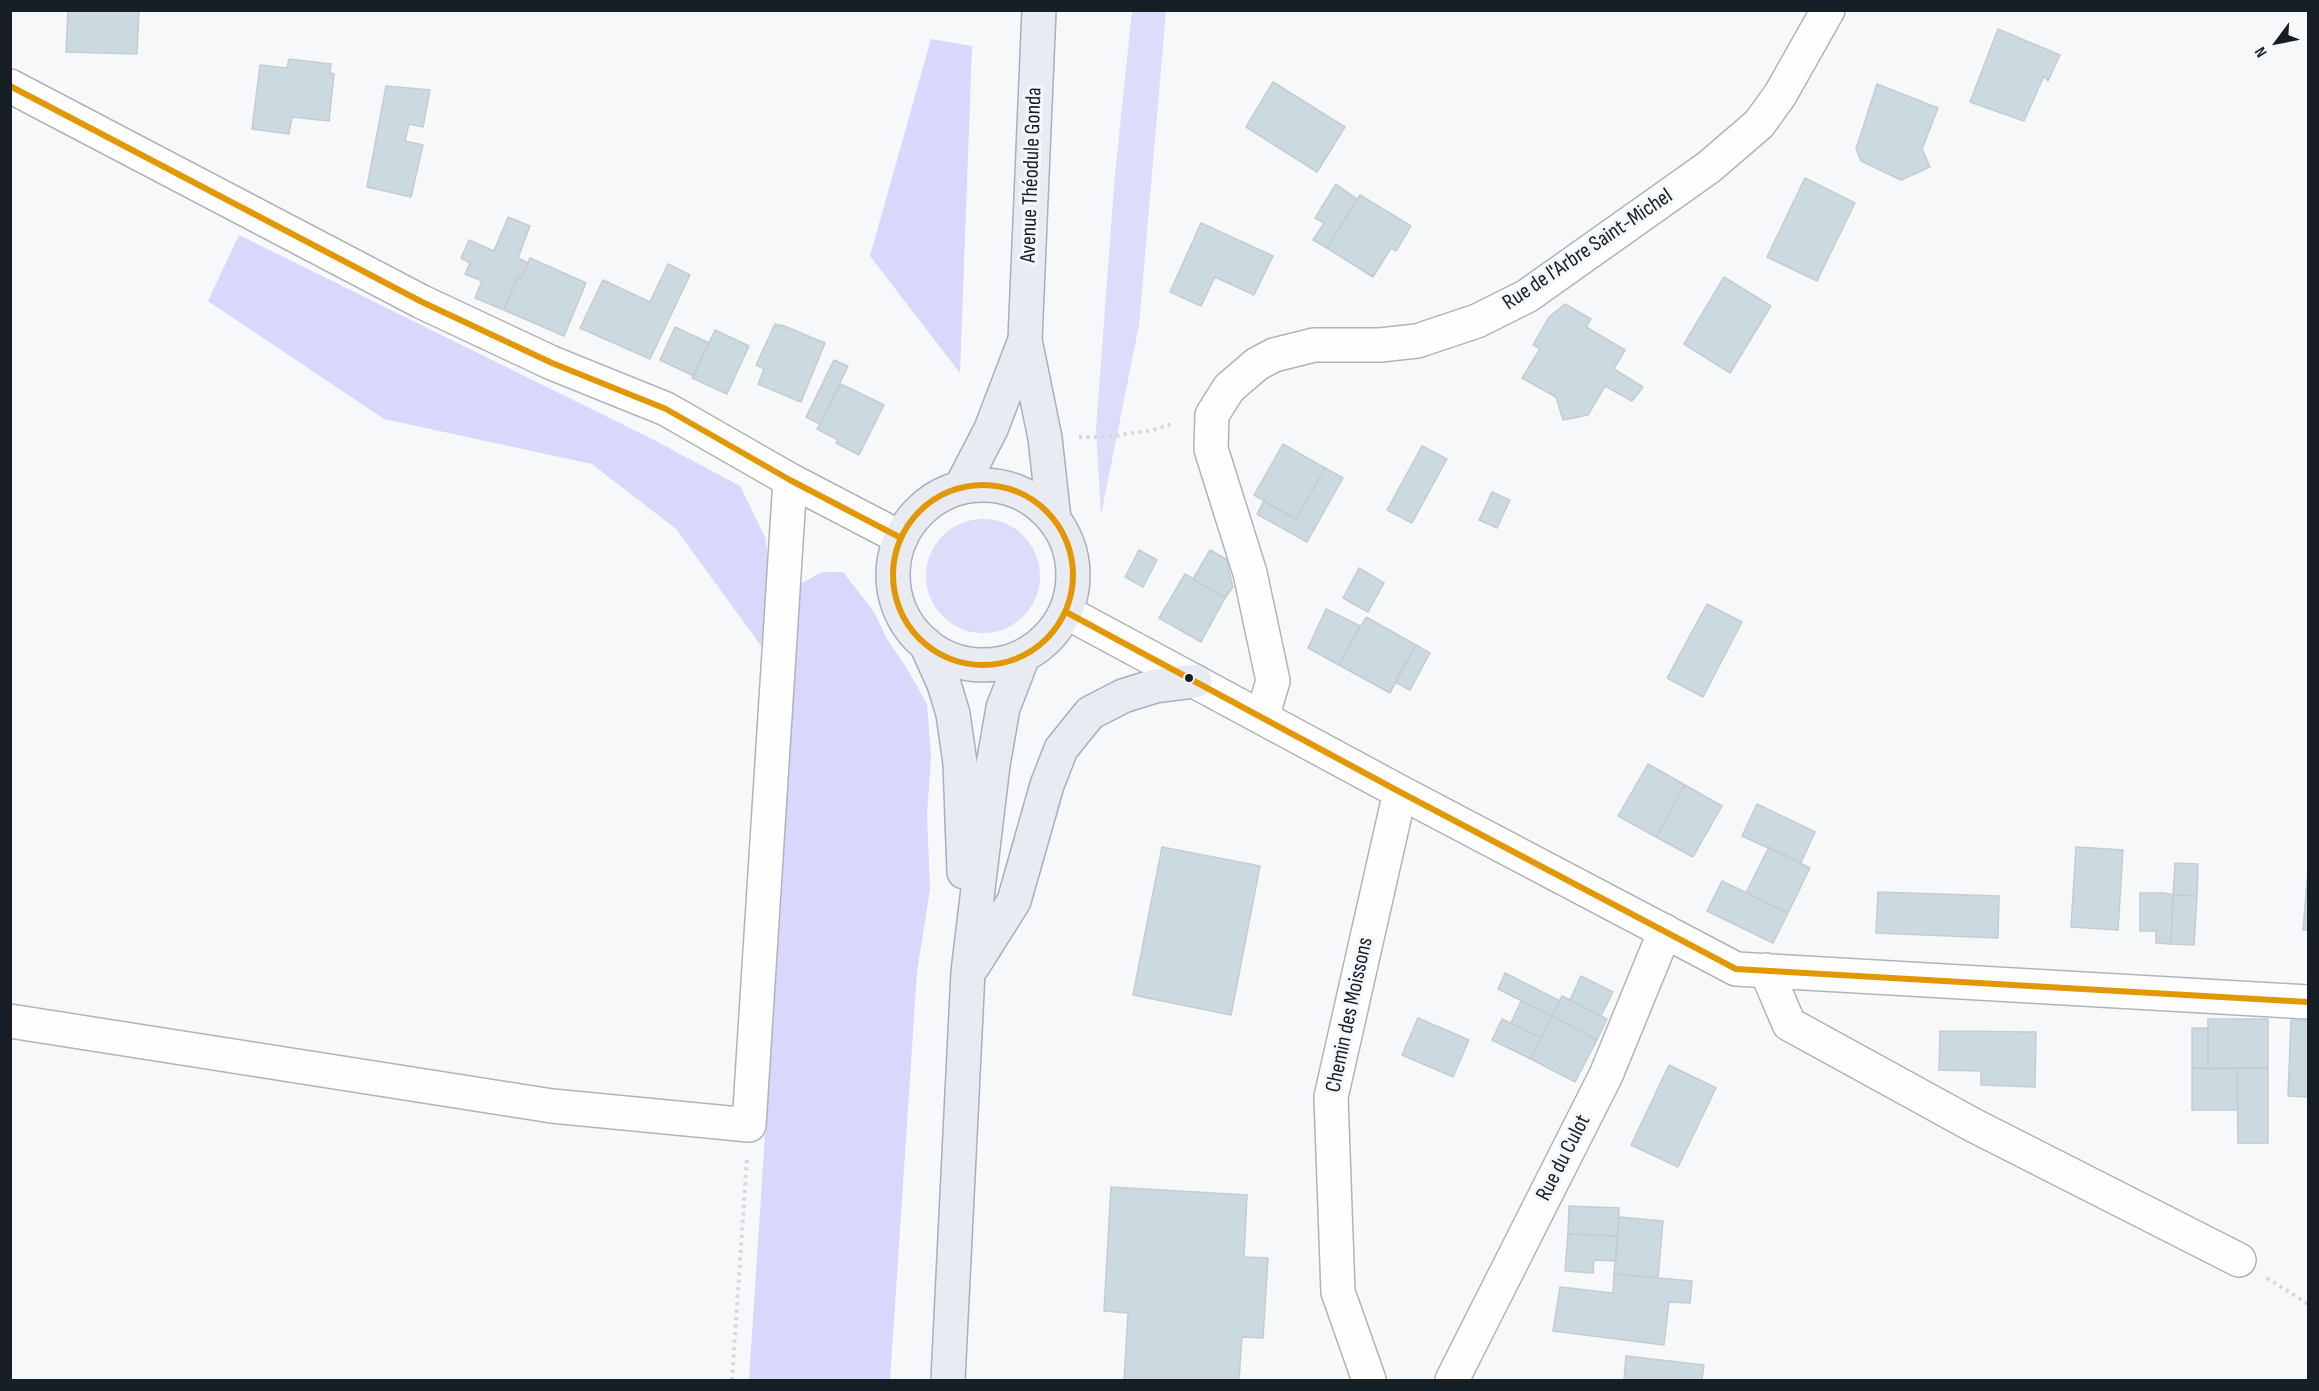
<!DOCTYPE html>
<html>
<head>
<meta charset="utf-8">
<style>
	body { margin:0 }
	#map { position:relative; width:2319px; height:1391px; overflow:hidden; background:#f6f8fa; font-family:"Sofia Sans Condensed",sans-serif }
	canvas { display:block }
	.frame { position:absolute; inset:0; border:12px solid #171f26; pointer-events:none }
	.north { position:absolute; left:2247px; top:12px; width:60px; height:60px; -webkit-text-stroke:4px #f4f8fc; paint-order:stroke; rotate:238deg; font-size:16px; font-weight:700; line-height:24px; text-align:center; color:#171f26 }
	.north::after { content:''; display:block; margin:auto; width:21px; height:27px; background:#171f26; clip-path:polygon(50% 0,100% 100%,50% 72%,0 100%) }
</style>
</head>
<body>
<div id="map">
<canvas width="2319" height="1391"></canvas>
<div class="frame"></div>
<div class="north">N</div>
</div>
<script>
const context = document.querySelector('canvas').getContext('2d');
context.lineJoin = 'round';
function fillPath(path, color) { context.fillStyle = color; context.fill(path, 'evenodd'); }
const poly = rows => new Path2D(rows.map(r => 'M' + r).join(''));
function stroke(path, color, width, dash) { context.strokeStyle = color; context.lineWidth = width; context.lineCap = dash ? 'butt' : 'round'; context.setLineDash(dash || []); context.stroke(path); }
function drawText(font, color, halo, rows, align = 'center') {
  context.font = font + ' "Sofia Sans Condensed",sans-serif'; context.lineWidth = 6; context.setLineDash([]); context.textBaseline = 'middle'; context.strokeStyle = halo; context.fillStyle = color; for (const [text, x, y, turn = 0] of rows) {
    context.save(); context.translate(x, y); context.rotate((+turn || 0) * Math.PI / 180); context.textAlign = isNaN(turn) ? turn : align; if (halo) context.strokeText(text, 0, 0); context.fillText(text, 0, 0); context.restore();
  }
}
fillPath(poly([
	[1132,11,1166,11,1139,325,1101,515,1096,429,1115,174],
	'926 576a57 57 0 1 1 114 0a57 57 0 1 1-114 0Z'
]), '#dcddfb');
fillPath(poly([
	[931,39,972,46,960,373,870,256],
	[239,235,650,438,740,486,765,537,771,579,793,588,822,572,843,572,874,612,887,639,906,667,927,704,931,756,927,815,930,889,917,972,890,1380,749,1380,794,691,676,529,592,464,384,419,208,301]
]), '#d7d8fb');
const building = poly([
	[68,10,139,10,137,54,66,52,68,10],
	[1998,29,2060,55,2048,81,2044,76,2024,121,1970,102,1998,29],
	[289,59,331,64,330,73,334,74,329,121,292,117,289,134,252,129,260,65,287,68,289,59],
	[1273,82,1345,127,1317,172,1246,127,1273,82],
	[1877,84,1938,108,1922,149,1930,167,1901,180,1861,161,1856,149,1877,84],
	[386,86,430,90,423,127,409,124,405,141,423,145,411,197,367,187,386,86],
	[1805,178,1855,203,1817,281,1767,257,1805,178],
	[1336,184,1357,199,1327,248,1313,240,1324,223,1315,218,1336,184],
	[1360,195,1411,226,1396,251,1391,248,1373,277,1327,248,1360,195],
	[508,217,530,226,518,258,528,263,521,278,518,276,504,310,475,298,482,281,465,274,470,263,461,258,469,240,494,251,508,217],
	[1201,223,1273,256,1254,295,1215,277,1201,306,1170,292,1201,223],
	[530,258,586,283,564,336,504,310,518,276,521,278,530,258],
	[668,264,690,275,650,359,580,328,603,280,650,302,668,264],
	[1724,277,1771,306,1730,373,1684,344,1724,277],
	[1565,304,1591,319,1586,327,1625,350,1614,369,1643,387,1632,401,1605,386,1588,415,1563,420,1556,397,1522,378,1540,349,1533,345,1549,317,1565,304],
	[775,324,782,326,782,325,825,343,801,402,758,384,764,369,756,365,775,324],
	[675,327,709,343,694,376,660,360,675,327],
	[715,330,749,346,727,394,692,378,715,330],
	[834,360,848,366,820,424,806,417,834,360],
	[841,384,884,405,859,455,836,443,838,440,817,429,841,384],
	[1283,444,1325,468,1296,519,1254,495,1283,444],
	[1422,446,1447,459,1412,523,1387,510,1422,446],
	[1325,468,1343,478,1307,542,1257,514,1264,501,1296,519,1325,468],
	[1492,492,1510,500,1497,528,1479,520,1492,492],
	[1139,550,1157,560,1143,587,1125,577,1139,550],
	[1210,550,1226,559,1233,587,1225,598,1193,579,1210,550],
	[1359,568,1384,583,1368,612,1343,598,1359,568],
	[1185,574,1225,598,1201,642,1159,618,1185,574],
	[1707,604,1742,622,1703,697,1667,678,1707,604],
	[1326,609,1360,626,1339,665,1308,648,1326,609],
	[1366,617,1416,645,1390,693,1339,665,1366,617],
	[1416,645,1430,653,1410,690,1395,682,1416,645],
	[1648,764,1685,785,1656,837,1618,816,1648,764],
	[1685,785,1722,806,1693,857,1656,837,1685,785],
	[1757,804,1815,832,1801,863,1742,836,1757,804],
	[1162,847,1260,866,1231,1015,1133,995,1162,847],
	[1769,847,1810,868,1788,913,1746,893,1769,847],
	[2076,847,2123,850,2118,930,2071,927,2076,847],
	[2175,863,2198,864,2197,896,2173,895,2175,863],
	[2308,870,2308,930,2303,930,2308,870],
	[1722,881,1788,913,1773,943,1707,911,1722,881],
	[1878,892,1999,896,1998,938,1876,933,1878,892],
	[2140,893,2164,893,2173,895,2171,944,2156,943,2156,931,2140,931,2140,893],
	[2173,895,2197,896,2194,945,2171,944,2173,895],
	[1505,973,1560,1001,1552,1016,1498,989,1505,973],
	[1581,976,1613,992,1601,1016,1570,1000,1581,976],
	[1562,996,1607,1019,1597,1040,1552,1016,1562,996],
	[1521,1001,1552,1016,1541,1038,1511,1023,1521,1001],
	[1552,1016,1597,1040,1575,1082,1531,1059,1552,1016],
	[1418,1018,1469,1040,1453,1077,1402,1055,1418,1018],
	[1502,1019,1541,1038,1531,1059,1492,1040,1502,1019],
	[2208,1019,2268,1019,2268,1068,2208,1069,2208,1019],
	[2291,1020,2308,1021,2308,1097,2288,1096,2291,1020],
	[2192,1028,2208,1028,2208,1069,2192,1068,2192,1028],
	[1940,1031,2036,1032,2035,1087,1981,1085,1981,1071,1939,1070,1940,1031],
	[1669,1065,1716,1088,1678,1167,1631,1145,1669,1065],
	[2192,1068,2237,1068,2238,1110,2192,1110,2192,1068],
	[2237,1068,2268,1068,2268,1143,2238,1143,2237,1068],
	[1111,1187,1247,1195,1244,1257,1268,1258,1263,1338,1242,1337,1239,1380,1124,1380,1128,1313,1104,1311,1111,1187],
	[1569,1206,1619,1208,1618,1236,1568,1234,1569,1206],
	[1619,1217,1663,1221,1658,1278,1614,1274,1619,1217],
	[1568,1234,1618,1236,1616,1261,1594,1260,1593,1273,1565,1271,1568,1234],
	[1614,1274,1692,1281,1690,1303,1669,1302,1664,1345,1553,1331,1560,1287,1613,1293,1614,1274],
	[1626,1356,1704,1365,1702,1380,1624,1380,1626,1356]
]);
fillPath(building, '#cbd9e0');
stroke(building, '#c6ccd0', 1.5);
const minor = poly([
	[10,86,422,302,552,363,666,409,790,480,901,538],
	[1066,612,1400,792,1736,969,2308,1002],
	[1262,717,1273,681,1250,573,1211,449,1212,415,1229,388,1257,364,1274,355,1314,345,1380,345,1417,341,1477,321,1527,296,1709,167,1759,124,1780,95,1828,10],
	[1766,970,1789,1024,1973,1125,2239,1260],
	[10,1021,552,1106,749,1125,790,480],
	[1369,1380,1338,1292,1331,1097,1400,792],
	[1452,1380,1606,1075,1665,931]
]);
const major = poly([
	[1039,10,1025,340,1045,438,1054,519],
	'893 575a90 90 0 1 1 180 0a90 90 0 1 1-180 0Z',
	[961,487,991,429,1025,340],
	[926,644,944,684,953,714,960,763,964,872],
	[973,966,1014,901,1047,785,1061,749,1090,713,1123,696,1155,686,1195,681],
	[948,1380,968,972,993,765,1003,708,1023,656]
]);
stroke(minor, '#b0b4b9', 36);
stroke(major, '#a8afbe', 36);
stroke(poly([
	[1079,437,1108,437,1153,430,1175,423],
	[2267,1278,2308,1304],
	[732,1380,747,1159]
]), '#d6d7d8', 4, [3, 4.5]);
stroke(minor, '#fefefe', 33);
stroke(major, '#e8ebf2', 33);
stroke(poly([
	[10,86,422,302,552,363,666,409,790,480,901,538],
	'893 575a90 90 0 1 1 180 0a90 90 0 1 1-180 0Z',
	[1066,612,1400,792,1736,969,2308,1002]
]), '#e19804', 6);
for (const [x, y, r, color] of [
	[1189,678,5,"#171f26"]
]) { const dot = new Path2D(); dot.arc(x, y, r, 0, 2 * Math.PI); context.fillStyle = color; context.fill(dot); stroke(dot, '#f4f8fc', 2); }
drawText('22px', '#171f26', '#f4f8fc', [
	["Avenue Théodule Gonda",1032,175,-88],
	["Rue de l'Arbre Saint-Michel",1588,250,-34],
	["Chemin des Moissons",1350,1015,-78],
	["Rue du Culot",1564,1158,-63]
]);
</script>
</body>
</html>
